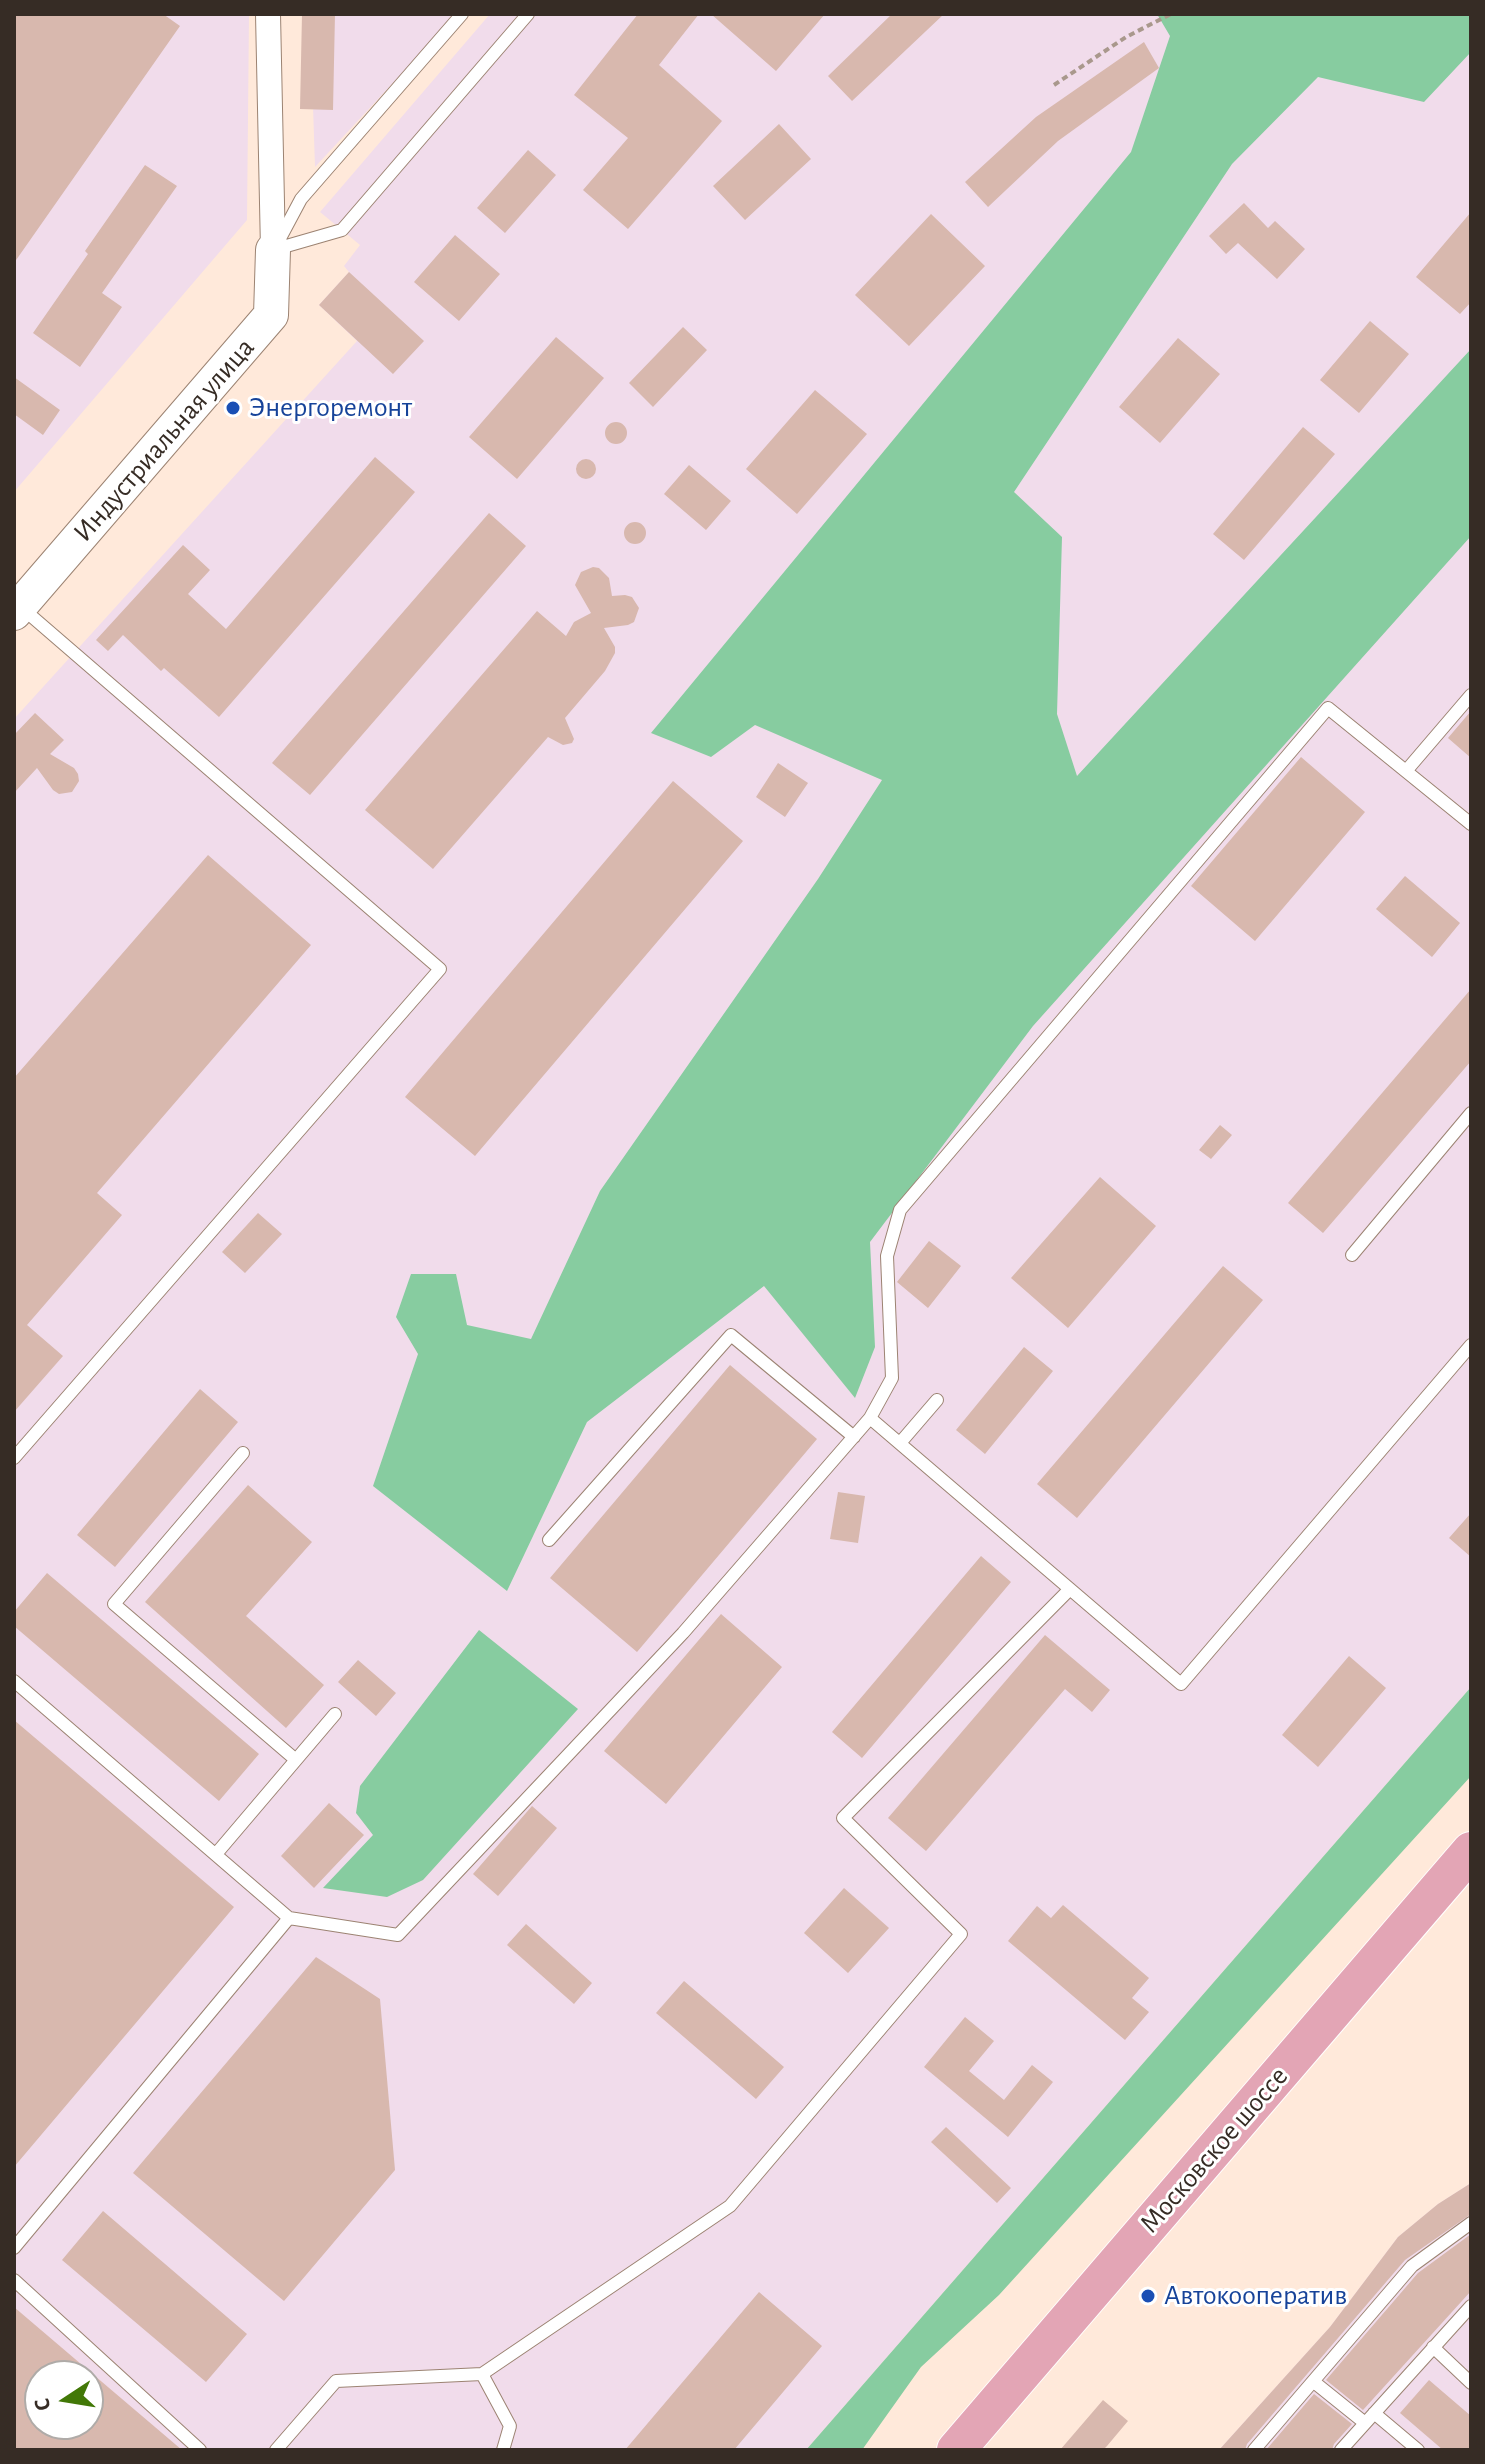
<!DOCTYPE html>
<html>
<head>
<meta charset="utf-8">
<style>
	body { margin:0 }
	#map { position:relative; width:1485px; height:2464px; overflow:hidden; background:#ffe9da; font-family:"Alegreya Sans",sans-serif }
	canvas { display:block }
	.frame { position:absolute; inset:0; border:16px solid #362c25; pointer-events:none }
	.north { position:absolute; left:24px; top:2360px; width:80px; height:80px; box-sizing:border-box; background:#fff; border:2px solid #afaba8; border-radius:50%; rotate:258deg; font-size:22px; font-weight:700; line-height:32px; text-align:center; color:#362c25 }
	.north::after { content:''; display:block; margin:auto; width:28px; height:36px; background:#427807; clip-path:polygon(50% 0,100% 100%,50% 72%,0 100%) }
</style>
</head>
<body>
<div id="map">
<canvas width="1485" height="2464"></canvas>
<div class="frame"></div>
<div class="north">С</div>
</div>
<script>
const context = document.querySelector('canvas').getContext('2d');
context.lineJoin = 'round';
function fillPath(path, color) { context.fillStyle = color; context.fill(path, 'evenodd'); }
const poly = rows => new Path2D(rows.map(r => 'M' + r).join(''));
function stroke(path, color, width, dash) { context.strokeStyle = color; context.lineWidth = width; context.lineCap = dash ? 'butt' : 'round'; context.setLineDash(dash || []); context.stroke(path); }
function drawText(font, color, halo, rows, align = 'center') {
  context.font = font + ' "Alegreya Sans",sans-serif'; context.lineWidth = 6; context.setLineDash([]); context.textBaseline = 'middle'; context.strokeStyle = halo; context.fillStyle = color; for (const [text, x, y, turn = 0] of rows) {
    context.save(); context.translate(x, y); context.rotate((+turn || 0) * Math.PI / 180); context.textAlign = isNaN(turn) ? turn : align; if (halo) context.strokeText(text, 0, 0); context.fillText(text, 0, 0); context.restore();
  }
}
fillPath(poly([
	[14,14,249,14,247,220,14,492],
	[310,14,457,14,315,167],
	[490,14,1471,14,1471,1687,806,2450,14,2450,14,719,357,341,319,305,349,272,344,266,360,245,320,212],
	[40,2376,88,2376,88,2424,40,2424],
	[1471,2183,1471,2450,1219,2450,1330,2327,1398,2237,1438,2204]
]), '#f1dceb');
fillPath(poly([
	[1157,14,1471,14,1471,52,1424,102,1318,77,1232,164,1014,492,1062,537,1057,714,1077,776,1471,349,1471,536,1033,1026,870,1242,875,1347,855,1398,764,1286,587,1422,507,1591,373,1486,418,1354,396,1317,411,1274,456,1274,467,1325,531,1339,600,1191,818,879,882,780,755,725,711,757,651,733,1131,152,1170,36],
	[479,1630,578,1709,423,1880,387,1897,323,1888,373,1835,356,1813,360,1786],
	[1471,1687,1471,1776,999,2295,921,2367,862,2450,806,2450]
]), '#87cca0');
fillPath(poly([
	[14,14,163,14,180,26,14,263],
	[302,14,335,14,333,110,300,109],
	[638,14,699,14,659,65,722,121,628,229,583,190,628,138,574,95],
	[711,14,825,14,776,71],
	[892,14,944,14,852,101,828,76],
	[1144,42,1159,68,1058,141,988,207,965,182,1036,117],
	[779,124,811,159,745,220,713,186],
	[528,150,556,175,505,233,477,208],
	[145,165,177,186,102,293,122,307,80,367,33,333,88,254,85,251],
	[1244,203,1268,228,1275,221,1305,249,1277,279,1238,243,1226,254,1209,236],
	[1471,212,1471,302,1460,314,1416,277],
	[931,214,985,266,909,346,855,295],
	[455,235,500,274,459,321,414,282],
	[349,272,424,341,393,374,319,305],
	[1370,321,1409,354,1359,413,1320,380],
	[683,327,707,350,653,407,629,383],
	[556,337,604,378,517,479,469,437],
	[1178,338,1220,374,1160,443,1119,407],
	[14,377,60,410,43,435,14,414],
	[815,390,867,434,797,514,746,469],
	'605 433a11 11 0 1 1 22 0a11 11 0 1 1-22 0Z',
	[1303,427,1335,454,1244,560,1213,534],
	[375,457,415,492,219,717,164,668,161,671,123,635,108,651,96,640,183,545,210,570,188,594,226,629],
	'576 469a10 10 0 1 1 20 0a10 10 0 1 1-20 0Z',
	[689,465,731,501,706,530,664,494],
	[489,513,526,546,310,795,272,763],
	'624 533a11 11 0 1 1 22 0a11 11 0 1 1-22 0Z',
	[593,567,599,568,609,578,612,596,625,595,632,597,639,608,634,622,628,625,604,628,615,647,615,653,605,671,565,718,574,739,572,743,563,745,548,737,433,869,365,810,537,611,566,636,574,622,591,613,575,585,581,572],
	[1471,711,1471,758,1448,738],
	[35,713,64,740,50,754,74,768,78,774,79,781,72,792,59,794,53,790,37,768,14,793,14,735],
	[1301,757,1365,812,1255,941,1191,886],
	[778,763,808,783,785,817,756,797],
	[673,781,743,841,475,1156,405,1097],
	[208,855,311,945,97,1193,122,1215,27,1325,63,1356,14,1412,14,1078],
	[1405,876,1460,923,1432,957,1376,909],
	[1471,989,1471,1061,1323,1233,1288,1203],
	[1220,1125,1232,1135,1211,1159,1199,1150],
	[1100,1177,1156,1226,1068,1328,1011,1278],
	[258,1213,282,1234,245,1273,222,1252],
	[929,1241,961,1266,928,1308,897,1282],
	[1223,1266,1263,1300,1077,1518,1037,1484],
	[1024,1347,1053,1371,985,1454,956,1430],
	[730,1365,817,1439,637,1652,550,1578],
	[200,1389,238,1422,115,1567,77,1535],
	[248,1485,312,1542,246,1616,324,1685,286,1728,145,1602],
	[838,1492,865,1496,858,1543,830,1539],
	[1471,1513,1471,1557,1449,1538],
	[981,1556,1011,1582,862,1758,832,1732],
	[47,1573,259,1754,219,1801,14,1626,14,1612],
	[721,1614,782,1667,666,1804,604,1751],
	[1045,1635,1110,1690,1092,1712,1065,1689,926,1851,888,1818],
	[1349,1656,1386,1688,1318,1767,1282,1735],
	[358,1660,396,1693,376,1716,338,1682],
	[14,1720,234,1907,14,2167],
	[329,1803,364,1835,314,1888,281,1856],
	[532,1806,557,1828,498,1896,473,1874],
	[844,1888,889,1928,848,1973,804,1933],
	[1063,1905,1149,1978,1132,1998,1149,2012,1125,2040,1008,1941,1037,1906,1051,1918],
	[526,1924,592,1983,574,2004,507,1945],
	[316,1957,380,1999,395,2170,284,2301,133,2173],
	[684,1981,784,2067,756,2099,656,2013],
	[965,2017,994,2041,969,2071,1004,2100,1032,2065,1053,2082,1008,2137,924,2067],
	[946,2127,1011,2188,997,2203,931,2142],
	[1471,2183,1471,2214,1405,2260,1247,2444,1245,2450,1219,2450,1330,2327,1398,2237,1438,2204],
	[103,2211,247,2334,206,2382,62,2260],
	[1471,2234,1471,2291,1363,2410,1326,2380,1418,2273],
	[759,2292,822,2346,734,2450,625,2450],
	[14,2307,95,2376,182,2450,14,2450],
	[40,2376,88,2376,88,2424,40,2424],
	[1429,2380,1471,2416,1471,2450,1443,2450,1400,2413],
	[1314,2394,1352,2424,1334,2444,1332,2450,1266,2450],
	[1103,2400,1128,2421,1107,2446,1103,2450,1060,2450]
]), '#d8b8ae');
const lane = poly([
	[277,244,301,199,462,14],
	[276,249,342,230,528,14],
	[1406,771,1471,695],
	[1352,1255,1471,1113],
	[870,1418,1181,1684,1471,1345],
	[900,1443,937,1400],
	[243,1453,114,1604,296,1760],
	[14,1458,440,969,22,608],
	[549,1540,731,1335,854,1437],
	[14,1681,289,1918],
	[216,1854,335,1714],
	[14,2248,289,1918,398,1935,683,1633,870,1418,892,1378,887,1256,900,1210,1328,708,1471,824],
	[14,2280,200,2450],
	[1433,2347,1471,2383],
	[482,2374,510,2426,503,2450],
	[1314,2382,1365,2423],
	[1374,2413,1418,2450],
	[276,2450,336,2381,482,2374,730,2206,961,1934,843,1818,1070,1589],
	[1254,2450,1412,2266,1471,2223],
	[1341,2450,1471,2306]
]);
const street = poly([
	[268,14,273,250]
]);
const secondary = poly([
	[14,613,271,315,273,250]
]);
const primary = poly([
	[956,2450,1471,1851]
]);
stroke(lane, '#9c8372', 14);
stroke(street, '#9c8372', 26);
stroke(secondary, '#9c8372', 36);
stroke(primary, '#fff', 40);
stroke(poly([
	[1054,85,1126,37,1171,14]
]), '#a9988c', 4, [6, 4]);
stroke(lane, '#fff', 12);
stroke(street, '#fff', 24);
stroke(secondary, '#fff', 34);
stroke(primary, '#e3a5b5', 38);
for (const [x, y, r, color] of [
	[233,408,8,"#1a4fb4"],
	[1148,2296,8,"#1a4fb4"]
]) { const dot = new Path2D(); dot.arc(x, y, r, 0, 2 * Math.PI); context.fillStyle = color; context.fill(dot); stroke(dot, '#fff', 3); }
drawText('28px', '#164399', '#fff', [
	["Энергоремонт",249,408],
	["Автокооператив",1164,2296]
], 'left');
drawText('28px', '#362c25', '#fff', [
	["Индустриальная улица",164,440,-49],
	["Московское шоссе",1214,2150,-49]
]);
</script>
</body>
</html>
